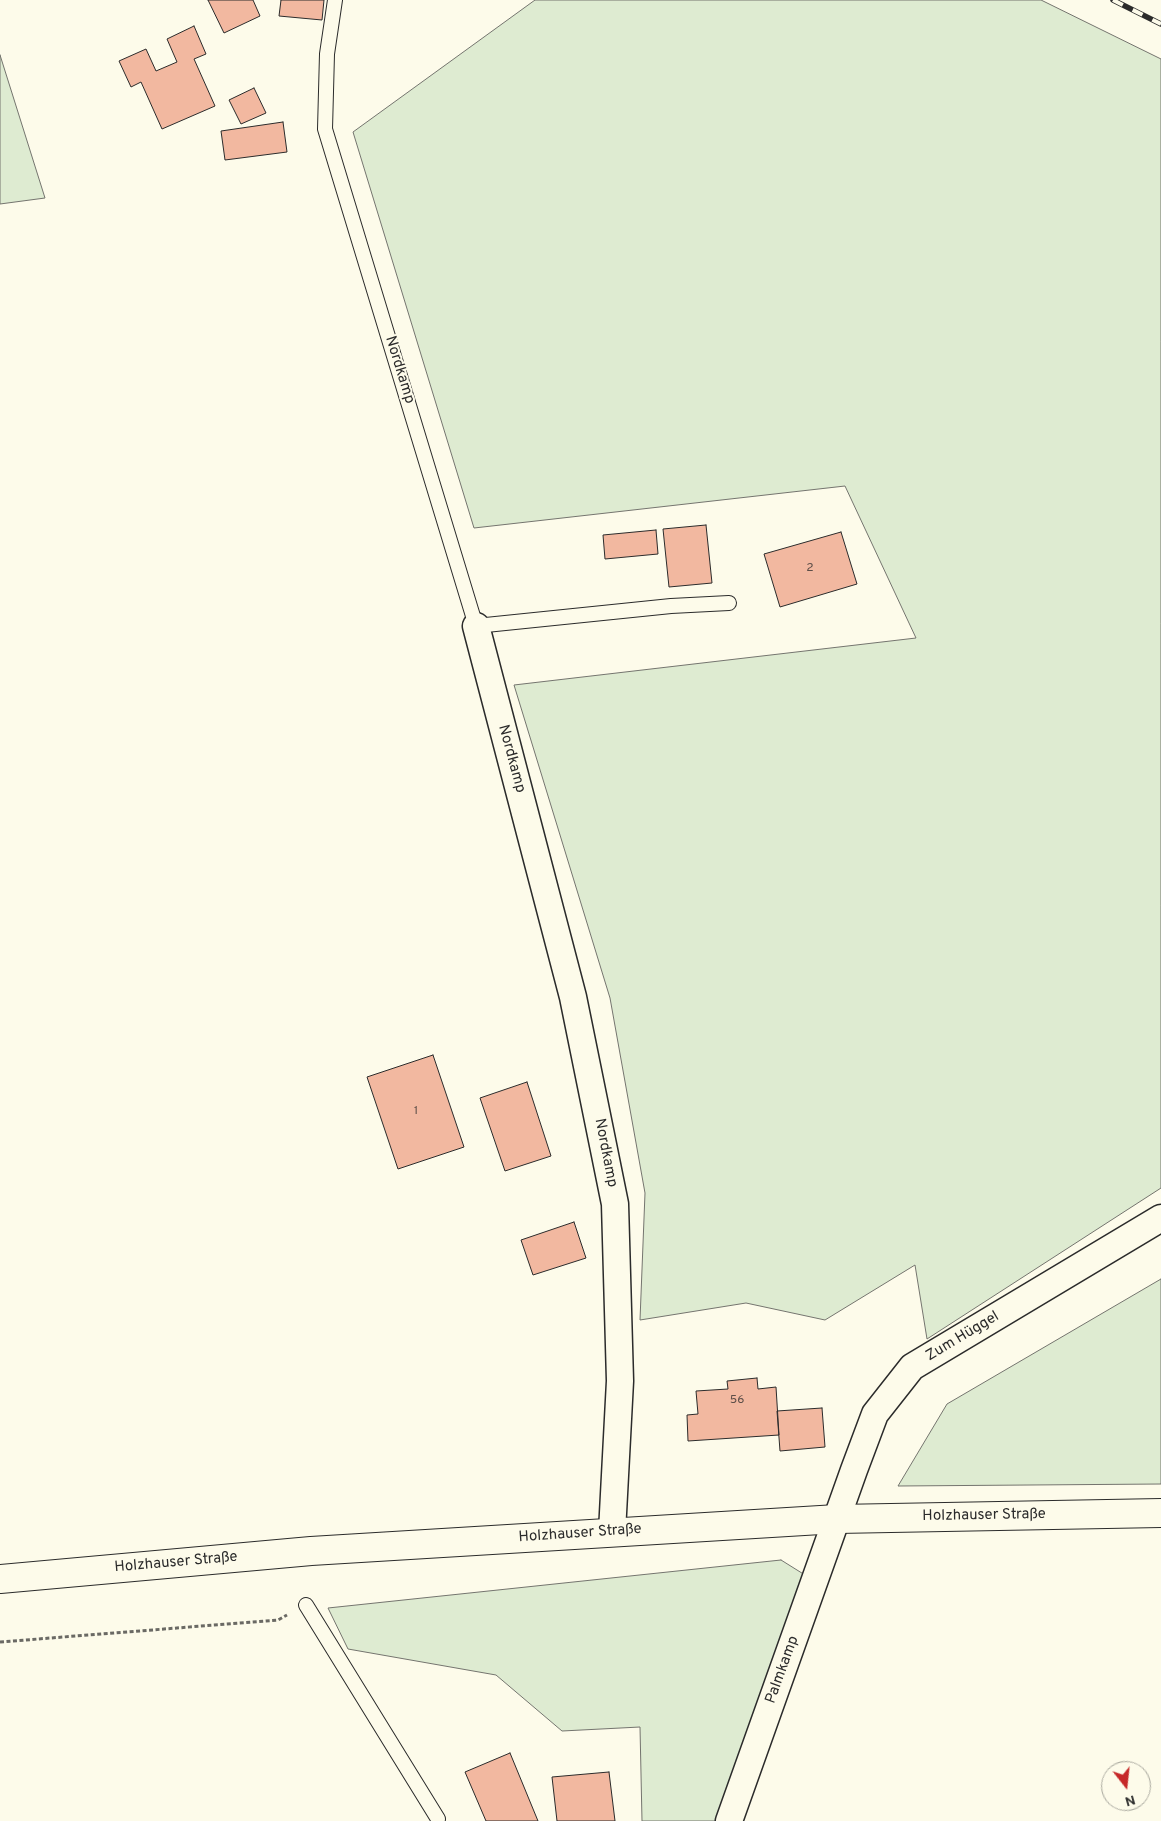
<!DOCTYPE html>
<html>
<head>
<meta charset="utf-8">
<style>
	body { margin:0 }
	#map { position:relative; width:1161px; height:1821px; overflow:hidden; background:#fdfbea; font-family:Overpass,sans-serif }
	canvas { display:block }
	.north { position:absolute; left:1101px; top:1761px; width:50px; height:50px; box-sizing:border-box; background:#fdfbea; border:1px solid #a9a89e; border-radius:50%; rotate:164deg; font-size:14px; font-weight:700; line-height:20px; text-align:center; color:#2b2b2b }
	.north::after { content:''; display:block; margin:auto; width:18px; height:22px; background:#c62828; clip-path:polygon(50% 0,100% 100%,50% 72%,0 100%) }
</style>
</head>
<body>
<div id="map">
<canvas width="1161" height="1821"></canvas>
<div class="north">N</div>
</div>
<script>
const context = document.querySelector('canvas').getContext('2d');
context.lineJoin = 'round';
function fillPath(path, color) { context.fillStyle = color; context.fill(path, 'evenodd'); }
const poly = rows => new Path2D(rows.map(r => 'M' + r).join(''));
function stroke(path, color, width, dash) { context.strokeStyle = color; context.lineWidth = width; context.lineCap = dash ? 'butt' : 'round'; context.setLineDash(dash || []); context.stroke(path); }
function drawText(font, color, halo, rows, align = 'center') {
  context.font = font + ' Overpass,sans-serif'; context.lineWidth = 4; context.setLineDash([]); context.textBaseline = 'middle'; context.strokeStyle = halo; context.fillStyle = color; for (const [text, x, y, turn = 0] of rows) {
    context.save(); context.translate(x, y); context.rotate((+turn || 0) * Math.PI / 180); context.textAlign = isNaN(turn) ? turn : align; if (halo) context.strokeText(text, 0, 0); context.fillText(text, 0, 0); context.restore();
  }
}
const green = poly([
	[535,0,1041,0,1161,59,1161,1188,927,1339,915,1265,825,1320,746,1303,640,1320,645,1193,610,998,514,685,916,638,845,486,474,528,353,132,535,0],
	[0,55,45,198,0,204,0,55],
	[1161,1279,1161,1484,898,1486,947,1404,1161,1279],
	[781,1560,805,1575,716,1821,642,1821,640,1727,562,1731,496,1675,348,1649,328,1608,781,1560]
]);
fillPath(green, '#deebd1');
stroke(green, '#74746e', 1);
const building = poly([
	[208,0,253,0,260,16,224,33,208,0],
	[281,0,324,0,322,20,279,16,281,0],
	[194,26,206,54,194,59,215,106,162,129,141,82,131,87,119,61,146,49,156,71,177,62,167,39,194,26],
	[254,88,266,113,241,124,229,100,254,88],
	[283,122,287,152,225,160,221,131,283,122],
	[706,525,712,583,669,587,663,529,706,525],
	[656,530,658,554,605,559,603,535,656,530],
	[841,532,857,584,780,607,764,554,841,532],
	[433,1055,464,1147,398,1169,367,1077,433,1055],
	[527,1082,551,1156,505,1171,480,1098,527,1082],
	[574,1222,586,1258,533,1275,521,1240,574,1222],
	[757,1378,758,1389,776,1387,779,1435,688,1441,687,1415,698,1414,696,1391,728,1389,727,1381,757,1378],
	[822,1408,825,1447,780,1451,777,1411,822,1408],
	[510,1753,538,1821,486,1821,465,1772,510,1753],
	[609,1772,615,1821,557,1821,552,1777,609,1772]
]);
fillPath(building, '#f2b8a0');
stroke(building, '#2b2b2b', 1);
const service = poly([
	[335,0,327,54,325,129,476,626,671,606,729,603],
	[306,1605,438,1819]
]);
const minor = poly([
	[476,626,573,997,615,1204,620,1381,612,1532],
	[729,1821,854,1470,875,1414,912,1367,1161,1218]
]);
const tertiary = poly([
	[0,1579,311,1551,837,1519,1161,1513]
]);
stroke(service, '#2b2b2b', 16);
stroke(minor, '#2b2b2b', 29);
stroke(tertiary, '#2b2b2b', 30);
stroke(poly([
	[0,1642,278,1620,287,1615]
]), '#6a6964', 3, [4, 2.5]);
stroke(service, '#fdfbea', 14);
stroke(minor, '#fdfbea', 26);
stroke(tertiary, '#fdfbea', 28);
const rail = poly([
	[1113,0,1161,24]
]);
stroke(rail, '#2b2b2b', 5.5);
stroke(rail, '#fdfbea', 4, [11]);
drawText('12px', '#5d4e48', null, [
	["2",810,569],
	["1",416,1112],
	["56",737,1401]
]);
drawText('15px', '#2b2b2b', '#fdfbea', [
	["Nordkamp",399,370,73],
	["Nordkamp",511,759,75],
	["Nordkamp",605,1153,79],
	["Zum Hüggel",963,1337,-31],
	["Holzhauser Straße",984,1516,-1],
	["Holzhauser Straße",580,1534,-4],
	["Holzhauser Straße",176,1563,-5],
	["Palmkamp",783,1670,-70]
]);
</script>
</body>
</html>
